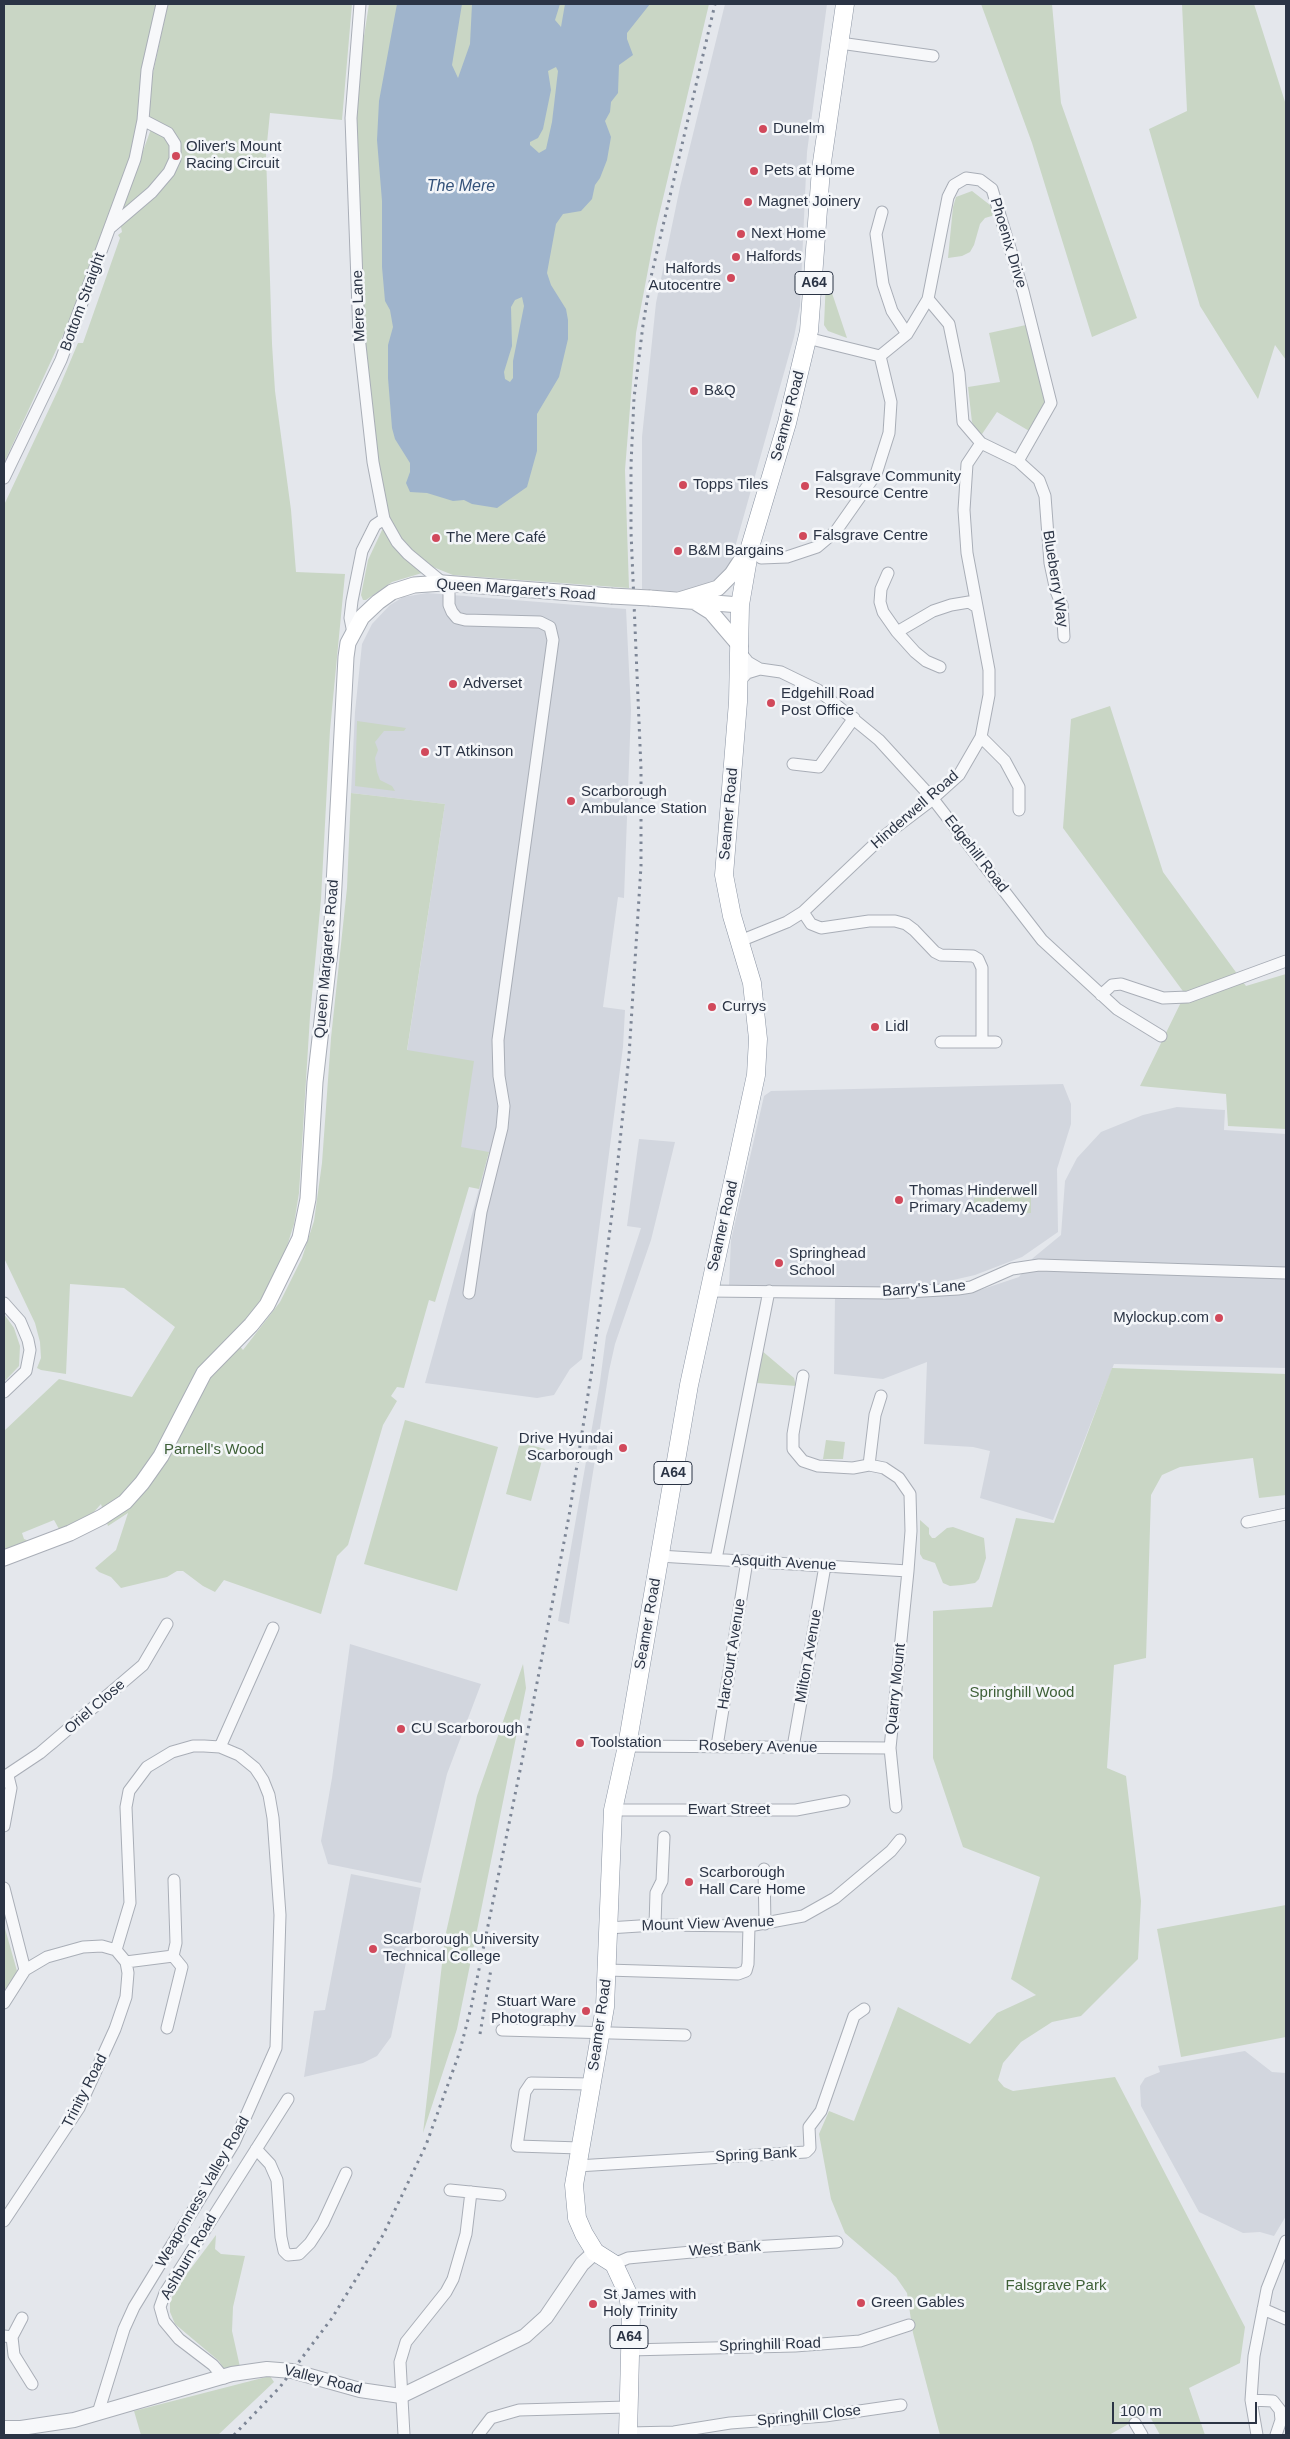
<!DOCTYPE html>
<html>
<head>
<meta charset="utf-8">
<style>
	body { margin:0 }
	#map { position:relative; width:1290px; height:2439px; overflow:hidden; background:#e4e7ec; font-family:Arial,sans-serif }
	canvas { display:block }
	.frame { position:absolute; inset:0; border:5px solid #2b3445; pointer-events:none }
	.scale { position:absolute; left:1112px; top:2402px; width:145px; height:22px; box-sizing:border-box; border:2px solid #2b3445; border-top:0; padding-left:6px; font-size:15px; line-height:18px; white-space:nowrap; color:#2b3445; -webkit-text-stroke:4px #f4f6f9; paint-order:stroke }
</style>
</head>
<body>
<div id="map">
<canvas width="1290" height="2439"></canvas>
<div class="frame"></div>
<div class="scale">100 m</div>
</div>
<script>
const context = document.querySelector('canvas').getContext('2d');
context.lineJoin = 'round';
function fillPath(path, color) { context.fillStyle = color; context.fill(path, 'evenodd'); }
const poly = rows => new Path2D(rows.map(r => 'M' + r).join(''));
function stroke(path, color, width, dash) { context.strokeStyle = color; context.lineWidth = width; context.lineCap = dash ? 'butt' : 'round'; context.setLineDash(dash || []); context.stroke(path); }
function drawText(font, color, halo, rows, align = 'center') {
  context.font = font + ' Arial,sans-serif'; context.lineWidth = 5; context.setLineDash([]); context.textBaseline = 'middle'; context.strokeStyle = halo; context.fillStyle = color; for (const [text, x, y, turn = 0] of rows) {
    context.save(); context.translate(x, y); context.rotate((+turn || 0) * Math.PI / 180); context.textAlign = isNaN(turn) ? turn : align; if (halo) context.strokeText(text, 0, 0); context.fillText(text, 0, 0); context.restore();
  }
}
fillPath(poly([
	[725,4,827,4,807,152,800,306,794,337,730,565,718,581,685,592,642,589,642,437,656,303,680,187],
	[427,593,626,609,631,710,624,898,618,897,603,1007,625,1010,623,1047,582,1359,570,1369,554,1395,537,1398,425,1383,489,1153,461,1148,407,1051,445,804,351,793,355,712,362,644,372,624,390,605,403,597],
	[1063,1084,1071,1104,1071,1124,1057,1169,1058,1232,1022,1257,975,1275,927,1286,828,1288,729,1286,731,1240,764,1096,771,1091],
	[1177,1107,1225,1110,1224,1130,1286,1134,1286,1368,1114,1364,1053,1520,980,1498,990,1451,973,1447,924,1444,927,1362,883,1379,834,1374,835,1296,929,1296,980,1290,1019,1277,1033,1258,1061,1235,1065,1181,1077,1158,1101,1132,1143,1115],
	[639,1139,675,1142,651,1240,615,1344,609,1371,569,1624,558,1621,600,1382,606,1336,641,1228,627,1226],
	[350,1644,481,1684,447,1774,421,1883,328,1864,321,1841,332,1778],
	[351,1874,421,1888,391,2037,377,2056,363,2063,304,2077,314,2011,325,2010],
	[1245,2051,1272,2072,1286,2073,1286,2216,1274,2236,1260,2232,1243,2233,1199,2212,1141,2106,1140,2086,1145,2078,1160,2072,1158,2066]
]), '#d2d6de');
fillPath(poly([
	[4,4,158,4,136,133,127,169,67,335,63,335,4,463],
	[168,4,352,4,342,120,270,113,266,153,272,344,275,391,291,510,296,572,345,574,330,730,321,899,310,1016,299,1193,294,1224,283,1259,261,1303,233,1338,243,1350,280,1302,302,1258,314,1221,322,1163,331,1038,347,888,351,793,445,804,407,1050,474,1061,461,1147,489,1152,479,1189,469,1187,435,1302,429,1300,404,1388,397,1387,391,1396,397,1401,383,1425,348,1545,337,1556,321,1614,224,1580,215,1592,203,1586,183,1571,177,1571,167,1577,121,1588,111,1577,99,1572,95,1568,116,1550,128,1513,108,1526,101,1504,93,1513,74,1524,59,1529,54,1520,22,1533,24,1539,29,1541,4,1552,4,1431,59,1379,132,1397,175,1327,124,1288,70,1284,66,1374,41,1370,37,1368,41,1358,40,1342,35,1323,4,1258,4,505,59,388,78,343,83,343,120,238,118,235,122,232,119,217,151,129,149,116,151,82],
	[369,4,709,4,656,228,636,333,625,470,629,588,453,575,433,567,416,555,398,536,390,522,377,467,364,360,354,131,358,75],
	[981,4,1052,4,1061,103,1137,318,1092,337,1032,143],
	[1182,4,1254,4,1286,105,1286,360,1275,345,1258,399,1200,306,1149,129,1187,111],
	[972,191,990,205,995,215,985,218,980,224,974,245,970,252,962,256,948,258,953,207,956,197],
	[826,279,830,287,847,338,828,331,824,325],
	[1026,325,1047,403,1031,432,997,412,980,437,972,422,968,387,1000,382,989,333],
	[383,528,422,573,392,582,366,600,363,600,361,595,368,560],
	[1110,706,1163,872,1246,986,1286,974,1286,1129,1228,1126,1226,1094,1140,1086,1185,994,1063,828,1071,719],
	[357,721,406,728,404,731,384,731,375,742,378,750,375,758,377,772,380,780,392,786,395,791,355,786],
	[974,1188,1031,1188,1031,1213,974,1213],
	[4,1314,14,1328,20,1346,19,1366,4,1382],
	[761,1350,794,1378,796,1386,757,1383],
	[1112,1368,1286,1374,1286,1495,1259,1498,1253,1458,1180,1467,1162,1475,1151,1495,1146,1658,1114,1665,1107,1768,1126,1776,1141,1901,1138,1959,1081,2016,1052,2022,1021,2042,1003,2063,998,2080,1004,2087,1013,2091,1115,2077,1245,2327,1240,2363,1189,2388,1205,2435,1160,2435,1148,2413,1109,2435,940,2435,913,2333,907,2293,896,2277,845,2233,831,2199,819,2134,829,2111,854,2121,898,2007,970,2044,997,2013,1036,1995,1011,1979,1040,1877,963,1847,933,1758,933,1611,992,1607,1016,1518,1054,1523],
	[405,1420,498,1447,457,1591,364,1564],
	[826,1440,845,1442,843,1459,823,1459],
	[520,1442,545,1449,531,1501,506,1494],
	[920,1520,929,1528,929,1534,932,1538,935,1538,947,1528,953,1527,984,1538,986,1558,979,1579,975,1583,962,1585,950,1586,943,1583,935,1563,923,1559,920,1554],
	[523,1664,526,1688,457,2029,423,2133,445,1937,477,1796],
	[1286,1905,1286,2037,1181,2057,1157,1929],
	[4,1925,17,1971,4,1996],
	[216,2235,215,2249,221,2254,245,2256,233,2307,232,2331,240,2367,224,2370,219,2361,175,2324,170,2312,170,2301,177,2287],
	[270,2376,274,2382,218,2435,141,2435,134,2411]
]), '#c9d6c5');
fillPath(poly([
	[397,4,462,4,452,65,458,78,470,44,472,4,560,4,555,20,561,27,565,4,650,4,627,33,627,39,633,55,619,65,618,93,611,102,610,112,605,121,611,137,607,160,600,178,595,185,592,199,581,211,563,214,556,224,547,273,551,285,566,309,568,320,568,339,559,377,537,414,537,451,527,487,497,508,472,504,464,500,453,501,427,493,410,492,406,483,410,472,410,463,395,439,392,428,388,378,388,345,393,327,390,310,385,301,382,267,382,201,377,140,379,101],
	[556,67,558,71,552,122,546,149,539,153,530,145,530,142,538,138,543,129,551,90,548,71],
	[522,297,524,306,513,361,513,378,510,382,505,379,504,372,512,346,511,307,515,300]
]), '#9fb4cc');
const minor = poly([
	[360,4,351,118,359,336,373,462,384,519,397,542,408,554,443,583],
	[840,43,933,56],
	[882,212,876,234,883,284,892,311,907,334],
	[111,227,152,192,169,172,175,159,175,144,168,133,143,120],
	[928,299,949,324,959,373,963,422,981,443,1018,461,1039,480,1045,496,1050,563,1056,591,1062,605,1064,637],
	[880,356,907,334,928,299,948,197,954,185,966,178,980,180,992,189,1023,291,1051,403,1018,461],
	[4,478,61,360,135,159,143,120,147,70,162,4],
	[761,558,787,557,817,547,836,531,876,474,889,433,891,402,880,356,807,338],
	[888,573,881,589,880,602,883,612,897,632],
	[449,583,449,605,452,612,457,618,465,620,540,622,550,627,553,640,498,1040,499,1076,504,1106,502,1128,481,1212,469,1293],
	[353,633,350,618,352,601,362,551,375,525,384,519],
	[940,667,926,661,915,652,897,632,933,611,951,605,969,602,977,607],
	[760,669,781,672,818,690,879,740,933,799,1042,940,1117,1009,1161,1036],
	[738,683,747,673,760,669,748,662,740,652],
	[981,737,1005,761,1019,787,1019,810],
	[793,764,819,767,854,718],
	[803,912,811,924,821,928,869,921,895,921,906,924,914,930,935,952,941,955,973,956,978,959,982,968,982,1042],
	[740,941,787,922,803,912,879,840,929,802,959,775,981,737,989,695,989,670,967,553,964,510,967,464,981,443],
	[1101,995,1112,985,1121,984,1163,998,1188,997,1286,961],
	[941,1042,996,1042],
	[708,1291,890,1293,958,1289,971,1287,1012,1269,1039,1265,1286,1273],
	[4,1303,20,1321,28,1340,30,1350,26,1371,4,1392],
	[803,1376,793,1434,793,1449,803,1461,818,1466,853,1468,869,1465,884,1468,899,1478,910,1494,911,1531,908,1571,890,1748,896,1807],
	[869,1465,875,1415,881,1396],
	[1247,1522,1286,1514],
	[659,1556,908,1571],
	[716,1559,769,1291],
	[627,1746,890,1748],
	[717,1746,747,1561],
	[220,1747,273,1628],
	[793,1747,825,1566],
	[4,1777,40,1753,143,1665,167,1624],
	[613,1810,796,1810,844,1801],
	[4,1826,11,1788,8,1776],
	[764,1869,765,1924],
	[4,1888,25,1970],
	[655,1925,656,1893,662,1881,664,1837],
	[608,1928,655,1925,749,1926,803,1916,835,1898,891,1851,900,1840],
	[173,1956,176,1943,174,1880],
	[126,1962,173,1956,182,1967,167,2028],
	[607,1970,738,1974,746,1971,748,1964,749,1926],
	[4,2003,25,1970,47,1957,83,1947,102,1946,116,1950],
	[502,2030,685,2035],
	[580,2148,517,2146,525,2092,531,2083,591,2084],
	[256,2149,270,2164,277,2180,281,2237,284,2251,288,2255,299,2254,310,2243,323,2223,346,2173],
	[577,2166,806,2152,810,2148,809,2127,821,2111,854,2016,864,2009],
	[450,2190,500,2195],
	[4,2221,79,2108,115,2029,126,1997,128,1973,126,1962,116,1950],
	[614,2264,628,2258,734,2248,837,2242],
	[1263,2309,1286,2319],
	[4,2336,12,2337,14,2355,32,2384],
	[12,2337,22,2318],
	[629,2350,795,2346,860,2341,909,2325],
	[224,2378,213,2365,179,2339,164,2321,160,2307,165,2293,288,2099],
	[1251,2400,1273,2401,1280,2410,1281,2420,1276,2435],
	[98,2413,124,2329,134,2307,234,2143,276,2048,280,1915,273,1818,269,1795,263,1780,255,1768,239,1755,220,1747,204,1746,193,1746,172,1752,147,1767,129,1791,126,1807,130,1903,116,1950],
	[1135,2423,1142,2435],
	[628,2433,674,2432,730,2423,825,2416,901,2405],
	[404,2435,400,2362,406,2342,446,2292,453,2279,466,2234,471,2192],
	[478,2435,491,2418,519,2410,627,2407],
	[1257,2435,1251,2400,1254,2356,1267,2289,1286,2241]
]);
const tertiary = poly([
	[4,2428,21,2428,74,2420,232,2374,267,2369,292,2371,360,2390,401,2396,525,2336,546,2317,582,2264,595,2252]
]);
const secondary = poly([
	[650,598,740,605],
	[679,600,718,588,732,574,749,548],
	[695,602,711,612,740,646],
	[4,1558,70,1533,102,1517,125,1502,142,1483,161,1456,204,1373,251,1325,267,1305,300,1238,308,1199,315,1082,331,942,346,657,348,643,362,617,378,602,392,592,414,585,443,583,611,596]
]);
const trunk = poly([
	[628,2435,631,2315,628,2294,614,2264,595,2252,584,2234,577,2218,574,2185,605,2007,613,1810,627,1746,689,1385,756,1075,758,1039,752,983,732,916,724,875,738,702,740,605,750,547,787,423,809,331,821,169,845,4]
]);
stroke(minor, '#a9aeb7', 13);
stroke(tertiary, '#a9aeb7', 16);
stroke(secondary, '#a9aeb7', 17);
stroke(trunk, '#8b94a3', 19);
stroke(minor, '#f7f8fa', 11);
stroke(tertiary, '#f7f8fa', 14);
stroke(secondary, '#fff', 15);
stroke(trunk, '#fff', 18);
stroke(poly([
	[480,2034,491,1969],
	[234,2435,280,2387,332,2318,383,2235,426,2145,459,2054,471,2008,523,1756,569,1516,592,1369,614,1198,629,1056,641,866,641,769,631,532,631,465,634,398,643,325,651,277,715,4]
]), '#7d8696', 3, [2.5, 5]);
const secondaryBridge = poly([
	[611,596,650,598]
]);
stroke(secondaryBridge, '#a9aeb7', 17, []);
stroke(secondaryBridge, '#fff', 15);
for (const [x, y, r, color] of [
	[763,129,5,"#d1495b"],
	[176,156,5,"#d1495b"],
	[754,171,5,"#d1495b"],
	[748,202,5,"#d1495b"],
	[741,234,5,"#d1495b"],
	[736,257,5,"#d1495b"],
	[731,278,5,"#d1495b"],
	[694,391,5,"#d1495b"],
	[683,485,5,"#d1495b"],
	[805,486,5,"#d1495b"],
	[803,536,5,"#d1495b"],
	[436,538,5,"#d1495b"],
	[678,551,5,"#d1495b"],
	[453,684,5,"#d1495b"],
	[771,703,5,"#d1495b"],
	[425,752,5,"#d1495b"],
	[571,801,5,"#d1495b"],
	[712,1007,5,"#d1495b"],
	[875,1027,5,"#d1495b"],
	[899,1200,5,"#d1495b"],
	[779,1263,5,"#d1495b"],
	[1219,1318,5,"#d1495b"],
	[623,1448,5,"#d1495b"],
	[401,1729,5,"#d1495b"],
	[580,1743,5,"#d1495b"],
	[689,1882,5,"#d1495b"],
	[373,1949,5,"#d1495b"],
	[586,2011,5,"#d1495b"],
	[861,2303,5,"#d1495b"],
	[593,2304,5,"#d1495b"]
]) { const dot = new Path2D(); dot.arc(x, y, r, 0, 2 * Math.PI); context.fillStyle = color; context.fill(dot); stroke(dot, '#f4f6f9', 2); }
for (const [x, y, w] of [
	[814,283,38],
	[673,1473,38],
	[629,2337,38]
]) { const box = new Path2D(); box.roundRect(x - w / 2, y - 11.5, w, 23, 4); context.fillStyle = '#f4f6f9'; context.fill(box); stroke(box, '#2b3445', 1); }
drawText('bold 14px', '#2b3445', null, [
	["A64",814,283],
	["A64",673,1473],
	["A64",629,2337]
]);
drawText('15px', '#2b3445', '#f4f6f9', [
	["Dunelm",773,129],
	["Oliver's Mount",186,147],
	["Racing Circuit",186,164],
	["Pets at Home",764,171],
	["Magnet Joinery",758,202],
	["Next Home",751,234],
	["Halfords",746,257],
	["Halfords",721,269,"right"],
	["Autocentre",721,286,"right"],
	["B&Q",704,391],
	["Falsgrave Community",815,477],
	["Resource Centre",815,494],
	["Topps Tiles",693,485],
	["Falsgrave Centre",813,536],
	["The Mere Café",446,538],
	["B&M Bargains",688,551],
	["Adverset",463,684],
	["Edgehill Road",781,694],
	["Post Office",781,711],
	["JT Atkinson",435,752],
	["Scarborough",581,792],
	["Ambulance Station",581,809],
	["Currys",722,1007],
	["Lidl",885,1027],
	["Thomas Hinderwell",909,1191],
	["Primary Academy",909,1208],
	["Springhead",789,1254],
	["School",789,1271],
	["Mylockup.com",1209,1318,"right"],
	["Drive Hyundai",613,1439,"right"],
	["Scarborough",613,1456,"right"],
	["CU Scarborough",411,1729],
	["Toolstation",590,1743],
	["Scarborough",699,1873],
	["Hall Care Home",699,1890],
	["Scarborough University",383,1940],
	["Technical College",383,1957],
	["Stuart Ware",576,2002,"right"],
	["Photography",576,2019,"right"],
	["St James with",603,2295],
	["Holy Trinity",603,2312],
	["Green Gables",871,2303]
], 'left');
drawText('15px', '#2b3445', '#f4f6f9', [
	["Phoenix Drive",1008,243,73],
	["Bottom Straight",83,302,-70],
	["Mere Lane",359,306,-92],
	["Seamer Road",788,416,-75],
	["Blueberry Way",1055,579,81],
	["Queen Margaret's Road",516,590,4],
	["Hinderwell Road",915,810,-41],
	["Seamer Road",729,814,-85],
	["Edgehill Road",976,854,52],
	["Queen Margaret's Road",327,959,-85],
	["Seamer Road",723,1226,-77],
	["Barry's Lane",924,1289,-4],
	["Asquith Avenue",784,1563,3],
	["Seamer Road",648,1624,-80],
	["Harcourt Avenue",732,1654,-81],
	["Milton Avenue",809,1656,-80],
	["Quarry Mount",896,1689,-84],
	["Oriel Close",95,1707,-41],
	["Rosebery Avenue",758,1747,1],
	["Ewart Street",729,1810],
	["Mount View Avenue",708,1924,-2],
	["Seamer Road",600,2025,-82],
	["Trinity Road",85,2091,-63],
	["Spring Bank",756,2155,-3],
	["Weaponness Valley Road",203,2192,-60],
	["West Bank",725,2249,-4],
	["Ashburn Road",189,2257,-60],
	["Springhill Road",770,2345,-2],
	["Valley Road",323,2380,14],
	["Springhill Close",809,2416,-6]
]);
drawText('15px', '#3f6138', '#f4f6f9', [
	["Parnell's Wood",214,1450],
	["Springhill Wood",1022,1693],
	["Falsgrave Park",1056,2286]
]);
drawText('italic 16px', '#34527a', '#f4f6f9', [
	["The Mere",461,187]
]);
</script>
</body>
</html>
